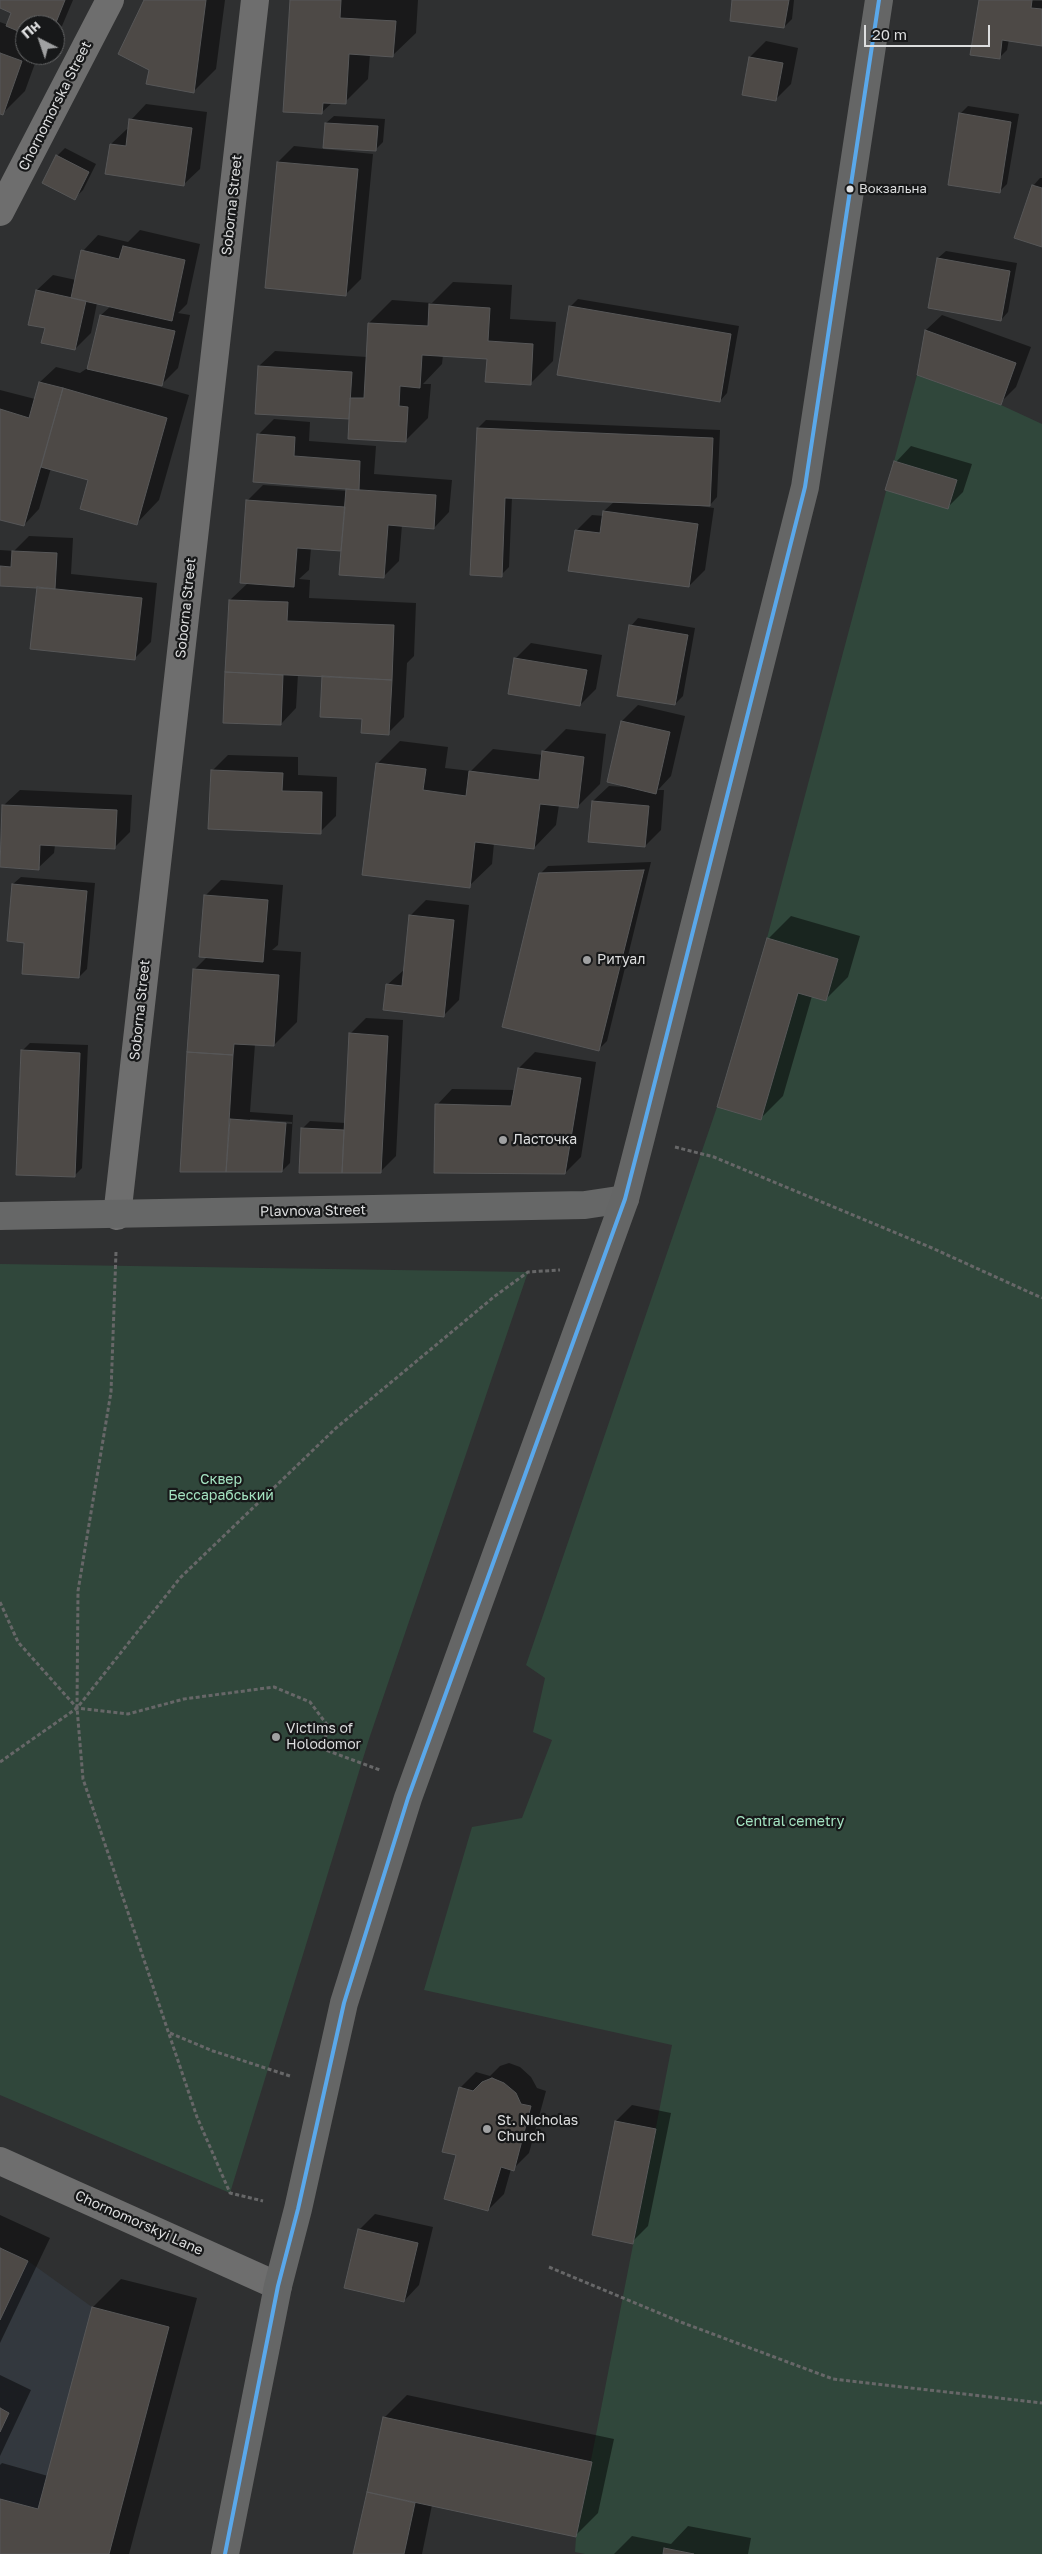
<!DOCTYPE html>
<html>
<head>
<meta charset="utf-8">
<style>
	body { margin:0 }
	#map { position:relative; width:1042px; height:2554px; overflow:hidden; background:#2f3031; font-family:"Golos Text",sans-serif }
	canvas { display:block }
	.north { position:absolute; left:15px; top:15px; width:50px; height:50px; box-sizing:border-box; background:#171819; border:1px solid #666768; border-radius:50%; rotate:319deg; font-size:14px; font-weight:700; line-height:20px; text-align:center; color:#dddedf }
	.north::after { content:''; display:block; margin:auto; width:18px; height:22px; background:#a0a1a2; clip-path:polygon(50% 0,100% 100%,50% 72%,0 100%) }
	.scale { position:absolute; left:864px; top:25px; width:126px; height:22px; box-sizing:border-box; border:2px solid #dddedf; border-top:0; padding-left:6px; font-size:15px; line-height:18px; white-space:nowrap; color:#dddedf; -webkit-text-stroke:4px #171819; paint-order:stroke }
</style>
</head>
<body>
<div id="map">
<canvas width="1042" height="2554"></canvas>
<div class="north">Пн</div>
<div class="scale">20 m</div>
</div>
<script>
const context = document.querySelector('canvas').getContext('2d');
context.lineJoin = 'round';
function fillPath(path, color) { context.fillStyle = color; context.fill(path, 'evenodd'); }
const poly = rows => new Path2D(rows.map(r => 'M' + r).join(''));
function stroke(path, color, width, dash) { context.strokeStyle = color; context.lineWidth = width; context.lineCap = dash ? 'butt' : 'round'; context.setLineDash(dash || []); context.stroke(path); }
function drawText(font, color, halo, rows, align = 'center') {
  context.font = font + ' "Golos Text",sans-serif'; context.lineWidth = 4.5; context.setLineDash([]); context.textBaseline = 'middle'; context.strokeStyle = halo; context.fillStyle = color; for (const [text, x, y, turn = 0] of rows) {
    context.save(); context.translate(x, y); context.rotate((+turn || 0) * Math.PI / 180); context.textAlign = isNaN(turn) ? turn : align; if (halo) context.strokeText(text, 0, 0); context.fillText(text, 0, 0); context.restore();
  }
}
fillPath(poly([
	[0,2248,28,2261,92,2307,169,2327,109,2554,0,2554]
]), '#33383e');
fillPath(poly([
	[917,375,1001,405,1042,424,1042,2554,585,2554,575,2552,576,2537,672,2045,424,1990,472,1827,522,1818,552,1740,533,1732,545,1678,526,1665,717,1107,767,938],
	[0,1264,528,1272,369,1739,230,2193,0,2095]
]), '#30473b');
fillPath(poly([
	[0,0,73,0,62,26,55,34,55,25,25,25,25,55,38,55,25,91,2,114,0,113,0,22,8,25,13,12,0,7],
	[145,0,225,0,216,69,194,91,150,69],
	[291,0,418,0,416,33,393,55,370,54,368,79,345,102,333,102,321,113],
	[734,0,794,0,792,19,784,27],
	[980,0,1042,1,1042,45,1009,39,1007,50,999,58],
	[766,41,798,48,791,84,775,100,743,94,750,57],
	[146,104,207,112,200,169,184,184,111,144,127,129,129,129,131,120],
	[968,106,1019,114,1007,184,999,192,960,114],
	[334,116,385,119,383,142,376,149,326,123],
	[294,146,373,154,361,279,345,295,266,287,278,162],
	[65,148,96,164,83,190,75,198,57,156],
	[1040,178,1042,178,1042,246,1033,186],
	[140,230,200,244,187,304,178,313,190,315,178,368,162,384,148,381,147,383,189,395,159,500,137,523,90,479,51,468,39,509,24,525,0,519,0,390,35,399,40,382,56,367,80,373,89,367,101,315,111,306,97,303,91,333,75,349,46,327,37,290,53,275,76,280,83,251,98,235,128,242],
	[946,251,1017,263,1008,312,1001,320,938,258],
	[453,282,512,285,510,319,556,322,553,361,530,384,488,358,443,355,442,364,423,384,431,384,428,418,405,441,350,416,259,366,275,351,367,357,369,323,392,300,432,303],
	[578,299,739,326,727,393,720,401,570,307],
	[942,315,1031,347,1016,387,1000,403,926,330],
	[274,419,310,422,309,441,376,446,374,474,452,480,449,512,434,528,402,525,399,561,383,577,343,550,311,548,309,570,299,579,310,580,309,598,416,603,414,656,407,663,404,717,388,733,363,718,323,675,298,674,296,708,281,724,224,721,230,600,248,583,247,501,263,485,347,491,347,488,258,435],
	[486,420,720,430,717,497,710,505,700,504,700,506,714,508,705,570,689,586,576,531,592,515,604,516,604,511,615,501,512,497,509,567,501,575,478,428],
	[911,446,972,464,963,492,947,508,896,462],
	[29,536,73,538,71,574,157,583,151,642,135,658,39,586,0,584,0,550,14,551],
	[638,618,695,628,683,696,675,704,631,626],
	[531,643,602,655,596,689,580,705,515,659],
	[638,705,685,716,671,776,658,790,664,790,661,830,645,846,593,801,609,786,625,787,608,782,622,721],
	[566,729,606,734,600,784,577,807,559,805,556,825,534,848,494,843,492,864,469,886,377,764,400,741,448,747,445,768,471,771,493,749,543,755,543,752],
	[228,755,298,757,298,775,337,777,336,816,320,832,212,771],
	[20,790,132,795,130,832,114,848,55,845,54,853,38,868,4,805],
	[651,862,607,1041,599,1049,540,874,548,866],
	[21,877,95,883,87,969,79,977,26,942,13,884],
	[221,880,283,885,278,945,272,950,301,952,297,1022,274,1045,255,1044,250,1112,293,1115,290,1163,282,1171,182,1171,194,970,208,956,205,896],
	[250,1119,292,1122,292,1124,250,1121],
	[426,900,469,905,459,1000,443,1016,387,985,405,969,410,916],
	[791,916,860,936,848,977,825,1000,812,996,783,1096,760,1119,768,939],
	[366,1018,403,1020,396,1156,380,1172,300,1171,302,1129,310,1121,346,1123,350,1034],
	[30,1043,88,1045,82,1168,74,1176,22,1051],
	[535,1052,596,1062,581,1157,565,1173,437,1105,452,1089,515,1090,519,1068],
	[509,2063,520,2067,531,2077,537,2088,546,2091,529,2153,513,2169,511,2169,504,2194,488,2210,457,2154,460,2088,476,2072,490,2076,500,2066],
	[632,2105,671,2113,648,2226,632,2242,593,2234,616,2121],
	[375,2214,433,2227,419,2285,404,2301,359,2230],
	[0,2215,50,2238,0,2343],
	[121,2279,197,2298,129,2554,0,2554,0,2465,2,2463,48,2476,93,2307],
	[0,2375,31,2390,0,2456],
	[407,2395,614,2439,598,2513,575,2536,432,2505,422,2554,355,2554,384,2418],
	[688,2526,751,2538,748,2554,614,2554,632,2536,671,2544]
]), '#0007');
const building = poly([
	[0,0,65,0,55,25,25,25,25,34,6,26,11,13,0,8,0,0],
	[144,0,206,0,194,93,146,84,149,70,118,54,144,0],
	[290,0,341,0,340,18,396,21,393,57,349,54,346,104,323,103,322,114,283,112,290,0],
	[732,0,789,0,784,28,730,21,732,0],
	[979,0,1032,0,1031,8,1042,9,1042,46,1002,40,1000,59,970,55,979,0],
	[0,53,22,61,3,115,0,114,0,53],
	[749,57,783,63,776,101,742,95,749,57],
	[959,113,1011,122,1000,193,948,185,959,113],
	[129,119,192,128,184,186,105,174,110,144,126,146,129,119],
	[325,123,378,126,376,151,323,148,325,123],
	[56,155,89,172,75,200,42,183,56,155],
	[277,162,358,169,346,296,265,288,277,162],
	[1032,185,1042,188,1042,247,1014,238,1032,185],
	[123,246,185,260,172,321,71,298,81,250,119,259,123,246],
	[937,258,1010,271,1001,321,928,308,937,258],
	[36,290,86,301,75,350,41,343,45,328,28,325,36,290],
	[429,304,490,308,488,341,533,344,531,385,485,382,487,359,422,355,420,388,400,386,399,406,408,407,406,442,348,439,350,398,364,398,368,323,428,326,429,304],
	[569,306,731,334,720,402,557,375,569,306],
	[100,315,175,331,162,386,87,369,100,315],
	[925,330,1016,363,1001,405,917,375,925,330],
	[258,366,352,372,349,419,255,414,258,366],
	[39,382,63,388,24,526,0,520,0,409,29,418,39,382],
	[63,388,167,418,137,525,80,509,88,480,41,467,63,388],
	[477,428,713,438,710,506,505,498,502,577,470,575,477,428],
	[257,434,295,437,294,456,360,461,359,490,253,482,257,434],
	[894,461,957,480,948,509,885,490,894,461],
	[346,489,436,495,434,529,388,525,384,578,339,575,346,489],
	[246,500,345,507,341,551,297,548,294,587,240,583,246,500],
	[603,511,698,524,689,587,568,571,575,530,600,533,603,511],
	[12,551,57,553,55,589,0,586,0,566,11,567,12,551],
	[37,587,142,598,135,660,30,649,37,587],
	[229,600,288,602,287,621,394,625,392,680,225,672,229,600],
	[629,625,688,635,675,705,617,696,629,625],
	[514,658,587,670,580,706,508,694,514,658],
	[225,672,283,675,281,725,223,723,225,672],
	[322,676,392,680,389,735,361,733,362,719,320,717,322,676],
	[621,721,670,732,656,794,607,782,621,721],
	[542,751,584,757,578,808,540,804,534,849,475,842,470,888,362,875,376,763,426,769,423,790,466,796,469,771,539,780,542,751],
	[211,770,283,773,282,791,322,792,321,834,208,829,211,770],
	[592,801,649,806,645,847,588,842,592,801],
	[2,805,117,810,115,849,40,845,39,870,0,867,2,805],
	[644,870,599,1051,502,1027,539,873,644,870],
	[12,884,87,891,79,978,22,974,24,943,7,941,12,884],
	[204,895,268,900,263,962,199,957,204,895],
	[409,915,454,920,444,1017,383,1010,386,984,402,986,409,915],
	[767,938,838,959,826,1001,798,993,761,1120,717,1107,767,938],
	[193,969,279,975,274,1046,234,1044,233,1055,187,1052,193,969],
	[349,1033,388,1036,381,1173,342,1173,349,1033],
	[21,1050,80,1053,75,1177,16,1175,21,1050],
	[187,1052,233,1055,226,1172,180,1172,187,1052],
	[518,1068,581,1078,565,1174,434,1173,435,1104,511,1106,518,1068],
	[230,1119,286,1123,282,1172,226,1172,230,1119],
	[301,1128,344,1130,342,1173,299,1173,301,1128],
	[492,2078,504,2083,516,2093,521,2104,531,2106,514,2171,501,2167,488,2211,444,2199,456,2155,442,2152,459,2087,473,2091,482,2082,492,2078],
	[615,2121,656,2129,633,2244,592,2235,615,2121],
	[358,2229,418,2243,404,2302,344,2288,358,2229],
	[0,2248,28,2261,0,2320,0,2248],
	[92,2307,169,2327,109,2554,0,2554,0,2499,38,2509,92,2307],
	[0,2408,9,2413,0,2432,0,2408],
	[383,2417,592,2462,576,2537,367,2492,383,2417],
	[367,2492,415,2503,404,2554,353,2554,367,2492],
	[664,2548,694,2554,663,2554,664,2548]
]);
fillPath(building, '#4d4946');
stroke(building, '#575758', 1);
stroke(poly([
	[675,1147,714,1157,932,1248,1042,1298],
	[116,1252,111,1392,78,1591,77,1708,83,1779,197,2117,230,2193,263,2201],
	[0,1602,18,1642,77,1708,128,1714,184,1699,274,1687,310,1702,328,1726,323,1749,380,1770],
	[0,1762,77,1708,180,1578,336,1428,495,1296,528,1272,560,1270],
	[170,2033,213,2051,290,2076],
	[549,2267,678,2321,833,2379,1042,2403]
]), '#676768', 3, [4, 2.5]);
stroke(poly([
	[0,212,110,0],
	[117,1216,255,0],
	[0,2161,278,2286]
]), '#6e6e6e', 28);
stroke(poly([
	[0,1216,585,1205,625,1199]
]), '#666767', 28);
stroke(poly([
	[225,2554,278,2286,298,2209,344,2003,408,1798,625,1199,641,1137,805,487,879,0]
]), '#656666', 28);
stroke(poly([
	[225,2554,278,2286,298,2209,344,2003,408,1798,625,1199,641,1137,805,487,879,0]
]), '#5aa8eb', 4);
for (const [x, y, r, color] of [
	[850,189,4.5,"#dddedf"],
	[587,960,5,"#a0a1a2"],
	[503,1140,5,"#a0a1a2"],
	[276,1737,5,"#a0a1a2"],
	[487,2129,5,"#a0a1a2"]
]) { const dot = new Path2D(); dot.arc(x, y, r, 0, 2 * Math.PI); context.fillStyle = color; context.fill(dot); stroke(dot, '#171819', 2); }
drawText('13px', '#dddedf', '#171819', [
	["Вокзальна",859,189]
], 'left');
drawText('14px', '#dddedf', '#171819', [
	["Chornomorska Street",55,106,-63],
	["Soborna Street",232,205,-84],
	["Soborna Street",186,608,-84],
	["Soborna Street",140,1010,-84],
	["Plavnova Street",313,1211,-1],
	["Chornomorskyi Lane",139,2223,24]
]);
drawText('14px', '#dddedf', '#171819', [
	["Ритуал",597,960],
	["Ласточка",513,1140],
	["Victims of",286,1729],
	["Holodomor",286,1745],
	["St. Nicholas",497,2121],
	["Church",497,2137]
], 'left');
drawText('14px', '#a4e3c1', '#171819', [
	["Сквер",221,1480],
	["Бессарабський",221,1496],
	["Central cemetry",790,1822]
]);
</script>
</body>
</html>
